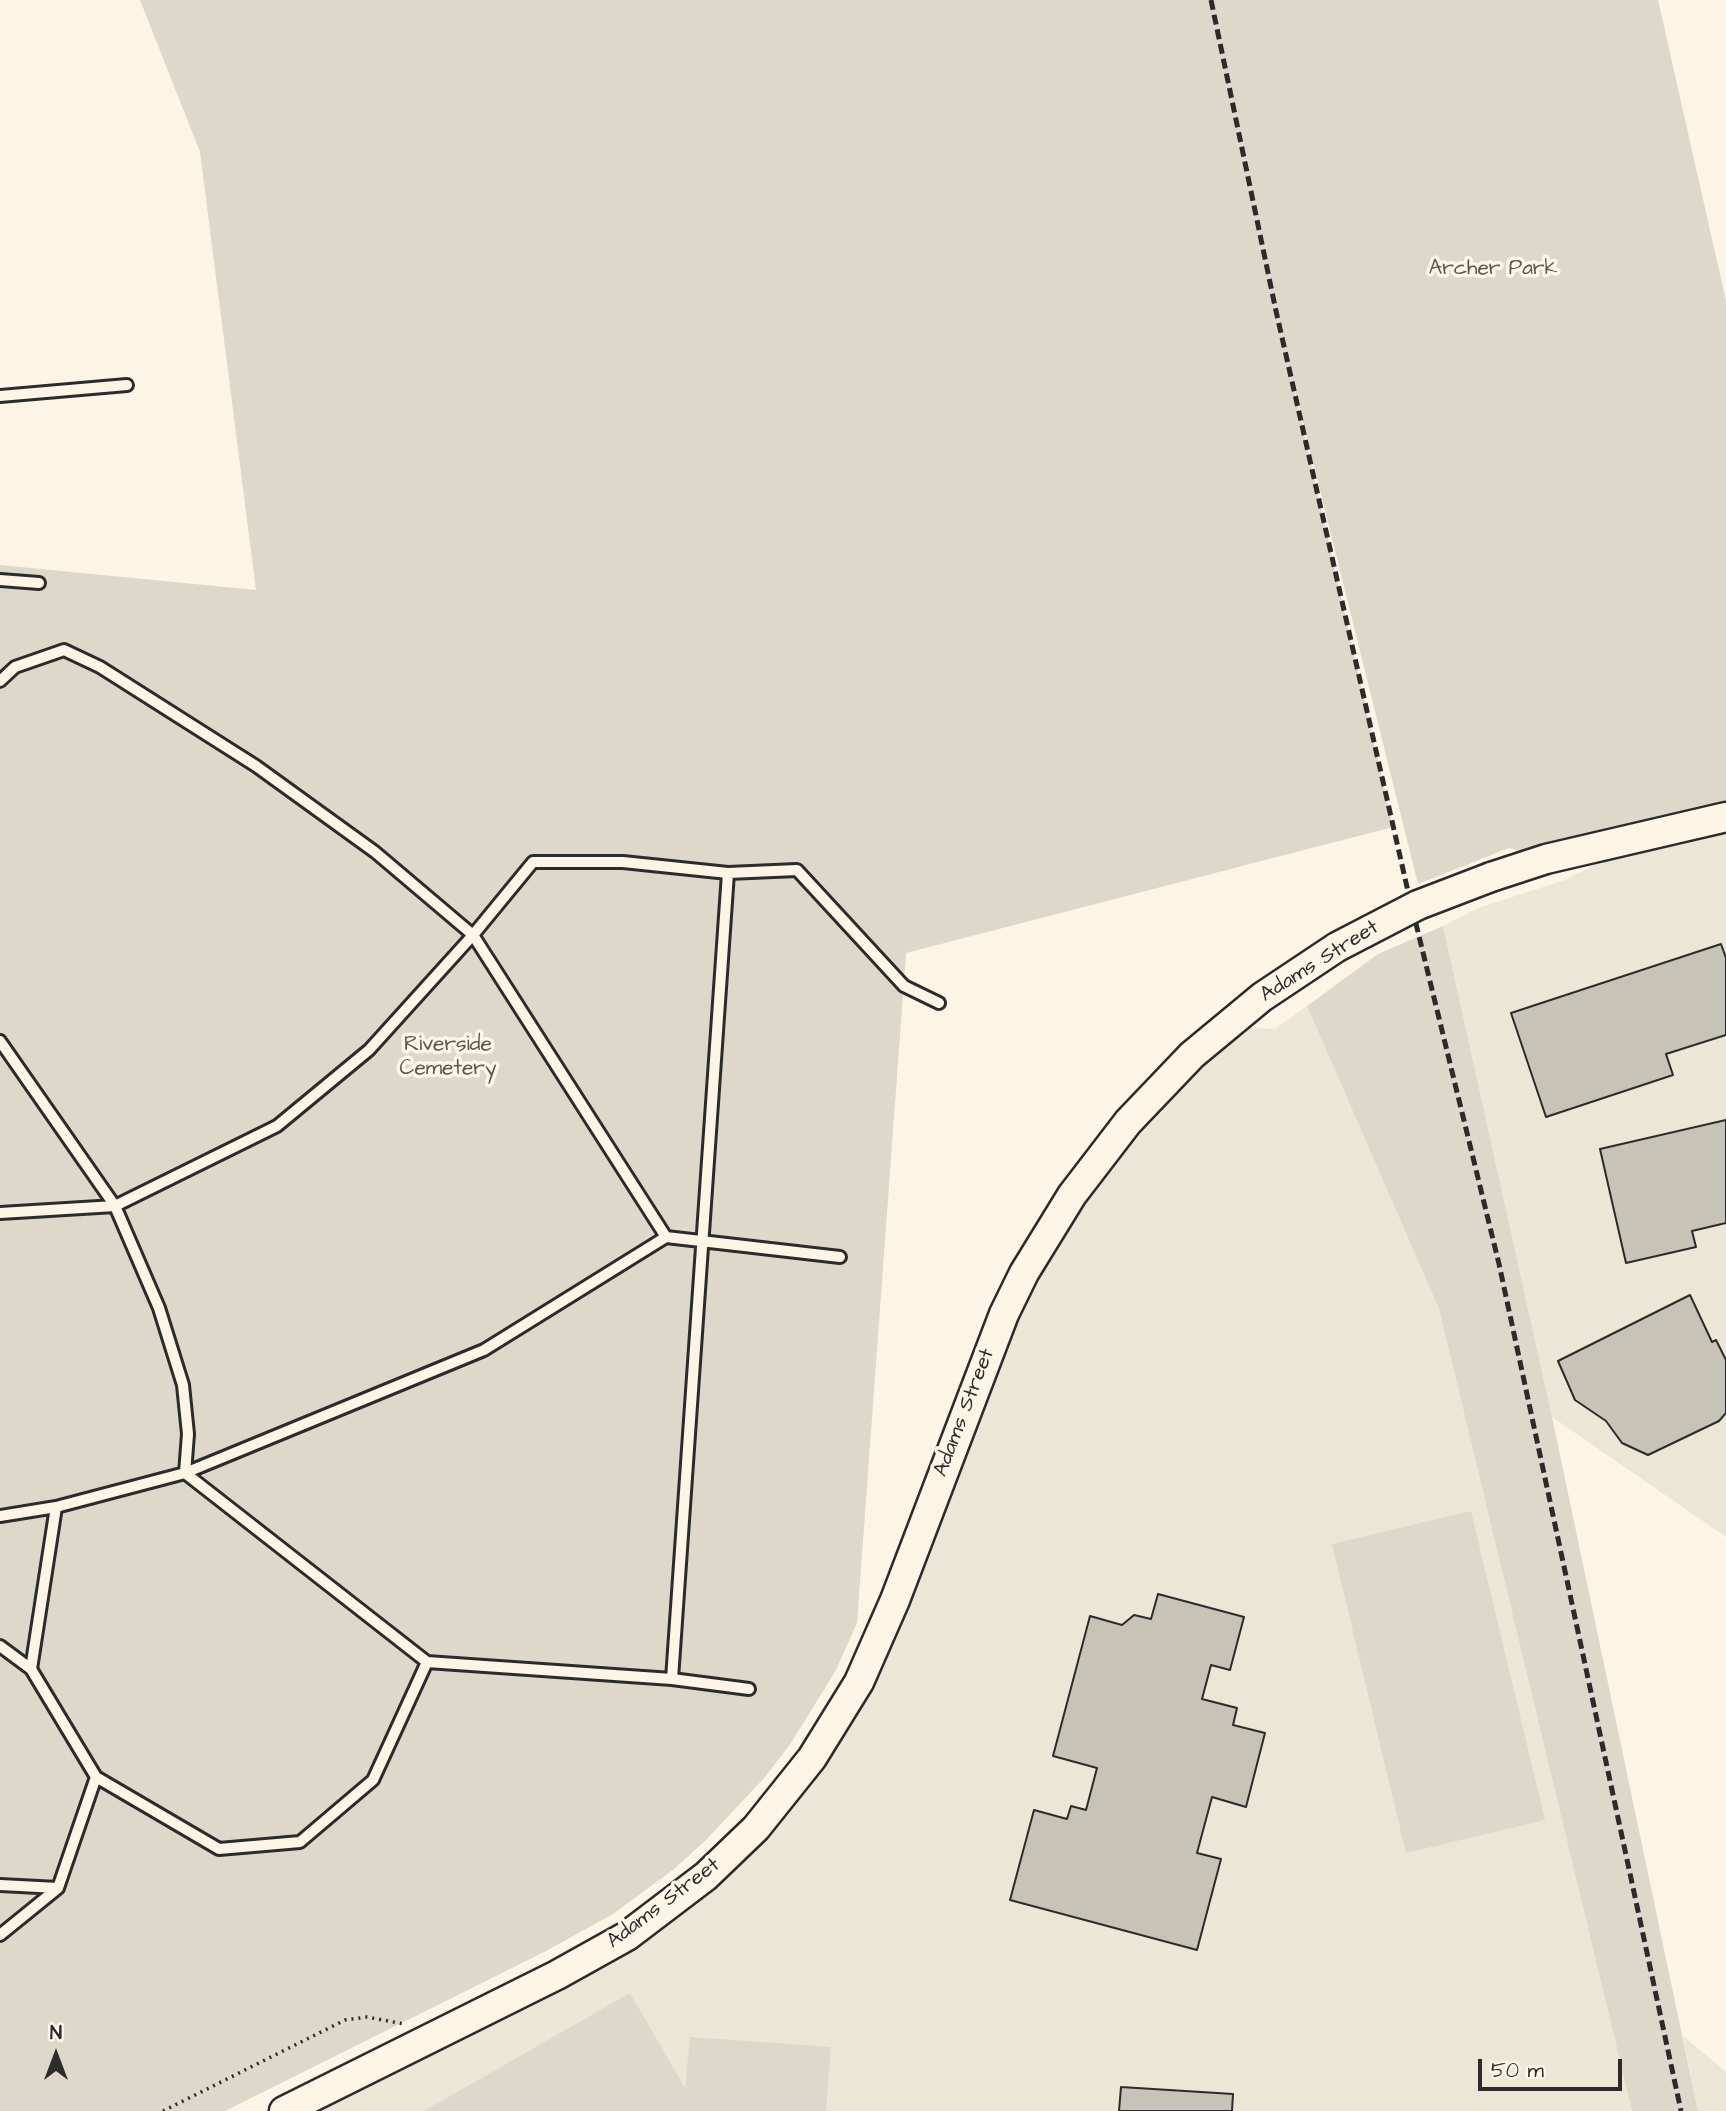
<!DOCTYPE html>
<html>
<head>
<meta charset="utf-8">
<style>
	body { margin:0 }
	#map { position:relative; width:1726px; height:2111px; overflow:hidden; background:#fcf5e5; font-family:"Architects Daughter",sans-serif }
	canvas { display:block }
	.north { position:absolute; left:21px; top:2020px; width:70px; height:70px; -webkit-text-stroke:5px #fcf5e5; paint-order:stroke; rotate:0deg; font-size:19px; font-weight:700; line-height:28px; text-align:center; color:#2b2b2b }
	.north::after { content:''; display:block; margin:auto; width:24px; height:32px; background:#2b2b2b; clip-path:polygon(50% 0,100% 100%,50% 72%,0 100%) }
	.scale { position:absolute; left:1478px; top:2059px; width:144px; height:32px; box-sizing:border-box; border:4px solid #2b2b2b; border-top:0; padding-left:9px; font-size:21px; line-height:24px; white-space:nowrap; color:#2b2b2b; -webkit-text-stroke:5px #fcf5e5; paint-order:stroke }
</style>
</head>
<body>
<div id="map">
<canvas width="1726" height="2111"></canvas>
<div class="north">N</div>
<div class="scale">50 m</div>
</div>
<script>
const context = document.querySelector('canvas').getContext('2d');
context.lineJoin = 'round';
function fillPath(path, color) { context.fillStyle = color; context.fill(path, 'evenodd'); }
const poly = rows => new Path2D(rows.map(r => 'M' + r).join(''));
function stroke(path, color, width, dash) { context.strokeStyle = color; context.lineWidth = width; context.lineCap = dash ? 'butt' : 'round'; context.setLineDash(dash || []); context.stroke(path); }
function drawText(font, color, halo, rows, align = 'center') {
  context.font = font + ' "Architects Daughter",sans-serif'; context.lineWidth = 7; context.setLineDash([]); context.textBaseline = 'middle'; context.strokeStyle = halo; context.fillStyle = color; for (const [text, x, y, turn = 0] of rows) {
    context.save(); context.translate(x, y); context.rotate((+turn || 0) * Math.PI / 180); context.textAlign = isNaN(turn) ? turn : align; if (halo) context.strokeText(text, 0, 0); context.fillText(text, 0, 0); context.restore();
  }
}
fillPath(poly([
	[1726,817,1726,1537,1552,1417,1443,926,1478,908,1565,880,1665,830],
	[1307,1006,1439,1309,1632,2111,301,2111,627,1936,812,1758,1047,1233,1226,1026,1275,1029],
	[1683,2036,1726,2072,1726,2111,1698,2111]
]), '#ece6d7');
fillPath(poly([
	[140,0,1658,0,1726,301,1726,817,1546,859,1509,848,1418,884,1288,362,1393,827,906,953,857,1623,836,1670,791,1743,765,1777,706,1840,674,1869,613,1914,546,1951,225,2111,0,2111,0,565,256,590,200,152],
	[1443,926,1552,1417,1698,2111,1632,2111,1439,1309,1307,1006,1378,954],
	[1471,1511,1545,1820,1406,1853,1332,1544],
	[630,1993,685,2088,690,2037,831,2047,826,2111,424,2111]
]), '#ded8ca');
const building = poly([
	[1721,944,1726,958,1726,1035,1666,1054,1673,1075,1546,1117,1511,1013,1721,944],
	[1726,1120,1726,1223,1692,1231,1696,1247,1626,1263,1600,1149,1726,1120],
	[1690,1295,1712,1342,1716,1340,1726,1360,1726,1413,1719,1421,1648,1455,1622,1443,1606,1421,1575,1400,1558,1361,1690,1295],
	[1158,1594,1244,1617,1230,1670,1211,1665,1202,1699,1237,1708,1233,1725,1265,1733,1246,1807,1212,1797,1197,1853,1221,1859,1197,1950,1010,1900,1034,1810,1067,1819,1071,1806,1086,1810,1097,1768,1053,1756,1090,1616,1122,1625,1134,1615,1151,1619,1158,1594],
	[1121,2087,1233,2094,1232,2111,1119,2111,1121,2087]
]);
fillPath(building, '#c8c3b7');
stroke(building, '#2b2b2b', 2);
const service = poly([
	[0,396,127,385],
	[0,580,39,583],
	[0,681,15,667,64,650,100,667,256,766,375,852,473,935,666,1237],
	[0,1041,115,1206,159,1308,183,1385,188,1434,185,1473,484,1350,666,1237,840,1257],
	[0,1213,115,1206,277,1126,369,1050,473,935,533,862,623,862,728,873,797,870,904,986,939,1003],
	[56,1507,31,1669,96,1777,219,1849,300,1842,373,1780,427,1662],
	[0,1516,56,1507,185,1473,427,1662,672,1679,749,1689],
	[0,1646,31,1669],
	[672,1679,728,873],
	[0,1885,58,1888],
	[0,1935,58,1888,96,1777]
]);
const tertiary = poly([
	[1491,877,1546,859,1726,817],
	[284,2111,557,1975,627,1936,706,1876,756,1828,812,1758,859,1682,895,1600,1004,1314,1024,1273,1072,1195,1128,1122,1192,1055,1262,997,1337,947]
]);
stroke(service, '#2b2b2b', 16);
stroke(tertiary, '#2b2b2b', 33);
stroke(poly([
	[163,2111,345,2020,367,2017,404,2024]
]), '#2b2b2b', 3.5, [2, 5]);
stroke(service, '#fcf5e5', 10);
stroke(tertiary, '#fcf5e5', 28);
stroke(poly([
	[1211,0,1276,311,1407,887,1499,1264,1681,2111]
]), '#2b2b2b', 5, [10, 5]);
const tertiaryBridge = poly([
	[1337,947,1418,905,1491,877]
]);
stroke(tertiaryBridge, '#2b2b2b', 33, []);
stroke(tertiaryBridge, '#fcf5e5', 28);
drawText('21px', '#585653', '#fcf5e5', [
	["Archer Park",1493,270],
	["Riverside",448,1046],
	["Cemetery",448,1070]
]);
drawText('21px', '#2b2b2b', '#fcf5e5', [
	["Adams Street",1320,962,-32],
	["Adams Street",965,1413,-69],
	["Adams Street",664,1904,-37]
]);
</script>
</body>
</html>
